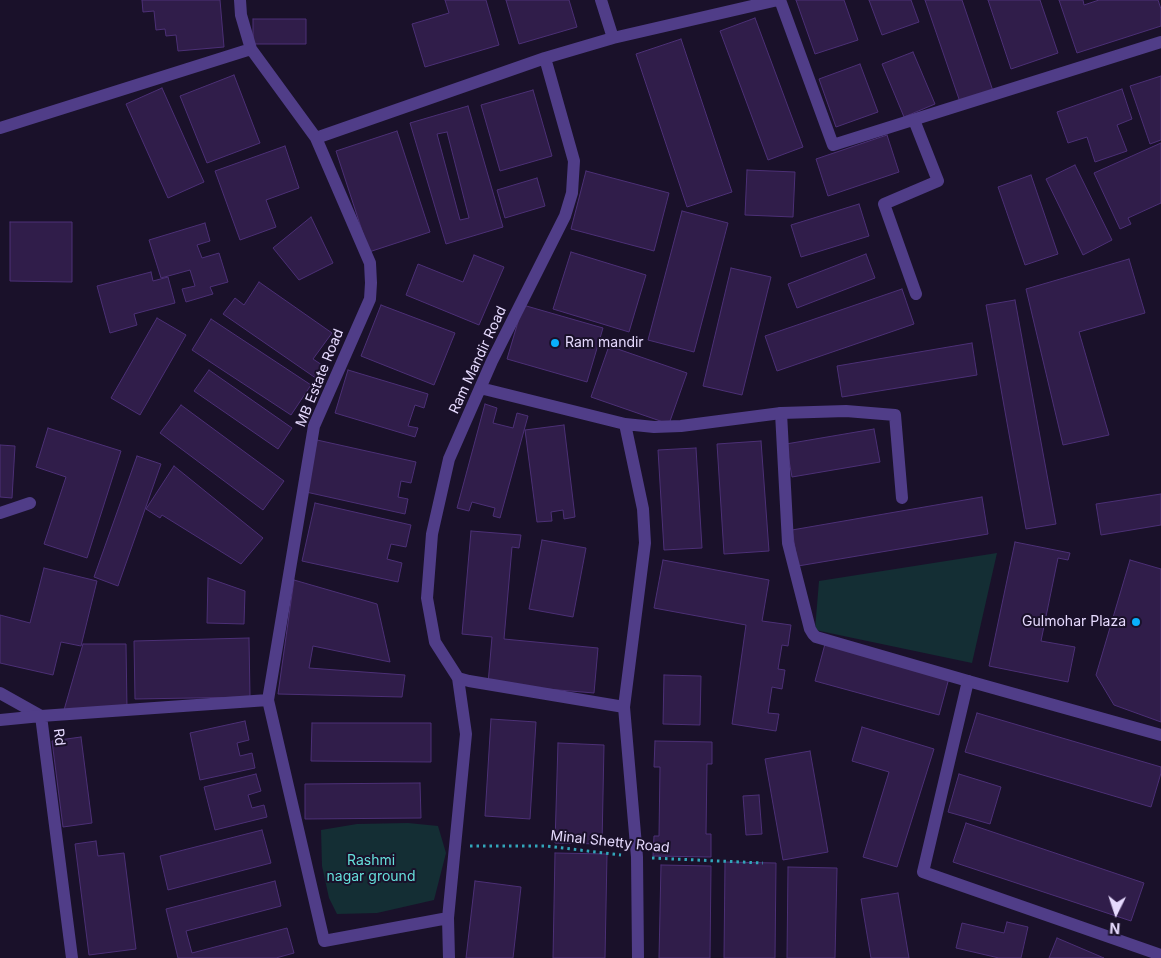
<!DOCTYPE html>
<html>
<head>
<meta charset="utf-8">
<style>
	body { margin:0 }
	#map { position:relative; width:1161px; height:958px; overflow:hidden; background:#1a112a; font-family:Inter,sans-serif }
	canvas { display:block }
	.north { position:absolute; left:1091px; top:888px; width:50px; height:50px; -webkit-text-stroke:4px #1a112a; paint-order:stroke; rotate:184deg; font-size:14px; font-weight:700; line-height:20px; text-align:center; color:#e6dafe }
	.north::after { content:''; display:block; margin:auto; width:18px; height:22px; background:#e6dafe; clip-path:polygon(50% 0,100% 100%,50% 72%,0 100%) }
</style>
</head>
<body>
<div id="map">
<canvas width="1161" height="958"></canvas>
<div class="north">N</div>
</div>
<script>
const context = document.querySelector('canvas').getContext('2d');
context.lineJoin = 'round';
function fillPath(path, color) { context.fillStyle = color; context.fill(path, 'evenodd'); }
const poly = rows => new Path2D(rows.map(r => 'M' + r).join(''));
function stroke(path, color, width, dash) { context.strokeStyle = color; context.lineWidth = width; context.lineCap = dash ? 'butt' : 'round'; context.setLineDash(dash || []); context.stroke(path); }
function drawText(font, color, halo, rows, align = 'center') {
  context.font = font + ' Inter,sans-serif'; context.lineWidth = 4; context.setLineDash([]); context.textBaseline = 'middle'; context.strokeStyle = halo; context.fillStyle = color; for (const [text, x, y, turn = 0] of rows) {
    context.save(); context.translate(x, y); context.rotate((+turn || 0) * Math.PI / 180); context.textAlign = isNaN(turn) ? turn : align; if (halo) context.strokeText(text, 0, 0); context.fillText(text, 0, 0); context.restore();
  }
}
fillPath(poly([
	[997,553,972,663,815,630,819,581],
	[408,823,438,826,446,853,434,900,377,913,337,914,329,898,322,866,321,830,357,824]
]), '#142e34');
const building = poly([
	[142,0,220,0,224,47,178,51,176,35,166,36,165,29,156,30,154,11,143,12,142,0],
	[445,0,486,0,499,45,425,67,412,24,449,13,445,0],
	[506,0,569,0,577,27,519,44,506,0],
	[796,0,844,0,858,40,815,54,796,0],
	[869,0,911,0,919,22,882,35,869,0],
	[925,0,962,0,993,91,960,102,925,0],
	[988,0,1040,0,1058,53,1011,69,988,0],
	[1059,0,1083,0,1084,5,1099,0,1158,0,1161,9,1161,26,1077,53,1059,0],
	[755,18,803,147,768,160,720,31,755,18],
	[253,19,306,19,306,44,253,44,253,19],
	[681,39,732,192,687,207,636,54,681,39],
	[913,52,935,104,904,117,882,64,913,52],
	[860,64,878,112,836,127,819,79,860,64],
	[234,75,260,143,207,163,180,96,234,75],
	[1161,76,1161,140,1150,144,1130,86,1161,76],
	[162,88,204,182,168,198,126,104,162,88],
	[1122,89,1132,119,1117,125,1127,151,1095,162,1087,137,1068,143,1057,112,1122,89],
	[533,90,552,156,500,171,481,105,533,90],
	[468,106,503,227,446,244,410,123,468,106],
	[447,132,469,218,460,220,437,134,447,132],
	[397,131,430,232,369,252,336,151,397,131],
	[887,135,899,172,828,196,816,159,887,135],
	[1161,143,1161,203,1128,218,1131,224,1120,229,1094,173,1161,143],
	[285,146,299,188,266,200,276,227,240,240,215,171,285,146],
	[1075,165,1112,240,1083,255,1046,179,1075,165],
	[747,170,795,172,793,217,745,215,747,170],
	[586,171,669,193,654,251,571,229,586,171],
	[1031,175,1058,254,1025,265,998,187,1031,175],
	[537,178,545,206,505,218,497,190,537,178],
	[859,204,869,236,801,257,791,225,859,204],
	[682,211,728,223,694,352,648,340,682,211],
	[311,217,333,263,299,280,273,248,311,217],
	[10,222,72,222,72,282,10,281,10,222],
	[205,223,210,241,197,245,202,258,219,253,228,282,210,287,213,294,186,302,182,289,195,286,190,270,161,278,149,240,205,223],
	[571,252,646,275,629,332,553,309,571,252],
	[866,254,875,278,797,308,788,284,866,254],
	[474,255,504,267,479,325,406,295,418,264,463,282,474,255],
	[1129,259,1145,313,1079,332,1109,435,1063,445,1026,289,1129,259],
	[731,268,771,277,742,395,703,386,731,268],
	[151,272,153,281,168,277,175,303,134,314,137,325,110,333,97,286,151,272],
	[259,282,332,333,313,359,328,369,320,381,223,314,235,298,244,305,259,282],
	[902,289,914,324,777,371,765,336,902,289],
	[1015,300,1056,524,1026,529,986,305,1015,300],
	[381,305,455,333,434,385,361,356,381,305],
	[523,305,603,328,587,382,507,359,523,305],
	[157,318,186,335,140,415,111,398,157,318],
	[211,319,311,385,291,415,192,350,211,319],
	[972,343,977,375,842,397,837,366,972,343],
	[609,346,687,373,669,424,591,397,609,346],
	[209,370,292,428,278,449,194,391,209,370],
	[348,370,428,394,424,408,415,405,408,426,418,428,415,437,335,413,348,370],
	[485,404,497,408,493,423,513,428,517,413,528,416,500,518,493,516,495,508,472,502,469,511,457,508,485,404],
	[181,405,284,481,263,510,160,433,181,405],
	[564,425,575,517,564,519,563,510,551,512,552,521,537,522,525,430,564,425],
	[48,428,121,451,87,558,44,544,66,477,36,467,48,428],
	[874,429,880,462,792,477,786,444,874,429],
	[317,440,416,462,411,483,401,481,398,497,408,499,405,514,306,492,317,440],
	[761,441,769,551,724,554,717,444,761,441],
	[0,445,15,446,12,498,0,497,0,445],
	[696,448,702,548,664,550,658,450,696,448],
	[137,456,161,464,118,586,94,577,137,456],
	[174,466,263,538,241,564,162,515,160,518,146,509,174,466],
	[1161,494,1161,525,1101,535,1096,504,1161,494],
	[982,497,988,534,798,566,792,530,982,497],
	[315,503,411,525,406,547,391,544,387,559,402,563,398,582,302,561,315,503],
	[471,531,521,535,519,548,512,547,504,639,598,648,594,693,488,684,492,637,462,634,471,531],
	[542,540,586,548,573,617,529,609,542,540],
	[1015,542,1070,553,1068,560,1058,558,1041,641,1075,647,1068,682,989,666,1015,542],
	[663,560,769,580,762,621,791,625,788,646,782,645,778,669,785,670,782,689,772,687,768,713,779,714,776,731,732,724,746,625,654,608,663,560],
	[1130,560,1161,569,1161,722,1114,705,1096,675,1130,560],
	[44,568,97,581,81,646,61,642,53,675,0,663,0,615,30,623,44,568],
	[208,578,245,591,244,624,207,623,208,578],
	[294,580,377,604,390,662,313,646,309,668,405,675,402,697,278,694,294,580],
	[249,638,250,697,135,699,134,641,249,638],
	[83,644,126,644,127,709,64,710,83,644],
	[825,644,949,678,939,715,815,681,825,644],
	[664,675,701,676,700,725,663,724,664,675],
	[977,713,1161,767,1161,773,1151,807,965,752,977,713],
	[491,719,536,722,530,819,485,816,491,719],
	[245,721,249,740,237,743,240,756,252,753,255,768,200,780,190,733,245,721],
	[312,723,431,723,431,762,311,761,312,723],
	[862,727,934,749,897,867,863,857,889,772,852,761,862,727],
	[81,737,92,823,63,827,52,741,81,737],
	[655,741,712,742,712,764,707,764,706,834,711,834,711,857,653,856,654,836,659,836,660,767,654,767,655,741],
	[558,743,604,745,602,844,555,843,558,743],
	[810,751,828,852,783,860,765,759,810,751],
	[256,774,261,791,248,795,252,808,264,805,267,817,215,830,204,787,256,774],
	[959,774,1001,787,990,824,948,812,959,774],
	[420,783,421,818,305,819,305,784,420,783],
	[759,795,762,834,746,835,743,796,759,795],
	[966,823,1144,883,1131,921,953,862,966,823],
	[262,830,271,863,168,890,160,856,262,830],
	[96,841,98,856,124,853,136,949,89,955,75,844,96,841],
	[555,853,607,854,605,958,553,958,555,853],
	[725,862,776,863,775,958,724,958,725,862],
	[661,865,711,866,710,958,659,958,661,865],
	[788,867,837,868,835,958,787,958,788,867],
	[275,881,281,906,186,931,192,953,287,928,294,953,276,958,178,958,166,909,275,881],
	[475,881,521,887,513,958,466,958,475,881],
	[898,893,909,958,871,958,861,899,898,893],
	[1007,922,1028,927,1021,958,999,958,956,948,962,923,1004,933,1007,922],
	[1057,938,1104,958,1049,958,1057,938]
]);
fillPath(building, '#301d4a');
stroke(building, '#4c3076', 1);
stroke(poly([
	[470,846,546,846,621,855],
	[652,858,763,863]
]), '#32a6ba', 3, [2.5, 4]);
stroke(poly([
	[781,413,788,543,810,629,813,634,816,637,968,681],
	[0,693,41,716]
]), '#503d88', 12);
stroke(poly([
	[240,0,241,15,251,49,316,138,370,263,371,283,370,299,314,426,268,700,324,941,448,918],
	[601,0,613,38],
	[780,0,833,145,1161,42],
	[914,120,938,181,884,204,916,294],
	[0,128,251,49],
	[316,138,545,58,613,38,778,0],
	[480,388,625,424,654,427,681,426,781,413,846,411,895,415,902,498],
	[625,424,643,509,645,543,624,707,637,857,638,957],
	[0,513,30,503],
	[458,678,469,681,624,707],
	[0,720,41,716],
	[1161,735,968,681,923,872,1161,955],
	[72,958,41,716,268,700],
	[449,958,448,918,466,734,458,678,435,642,427,598,432,534,449,459,492,361,565,216,572,193,574,161,545,58]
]), '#503d88', 12);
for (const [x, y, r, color] of [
	[555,343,5,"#09b0fb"],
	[1136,622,5,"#09b0fb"]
]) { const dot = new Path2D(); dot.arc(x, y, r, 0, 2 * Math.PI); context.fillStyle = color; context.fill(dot); stroke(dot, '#1a112a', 2); }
drawText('14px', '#e6dafe', '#1a112a', [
	["Ram mandir",565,343],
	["Gulmohar Plaza",1126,622,"right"]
], 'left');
drawText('14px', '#e6dafe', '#1a112a', [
	["Ram Mandir Road",478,360,-65],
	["MB Estate Road",320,378,-68],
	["Rd",59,737,83],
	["Minal Shetty Road",610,842,6]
]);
drawText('14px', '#65dfda', '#1a112a', [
	["Rashmi",371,861],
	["nagar ground",371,877]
]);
</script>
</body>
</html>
